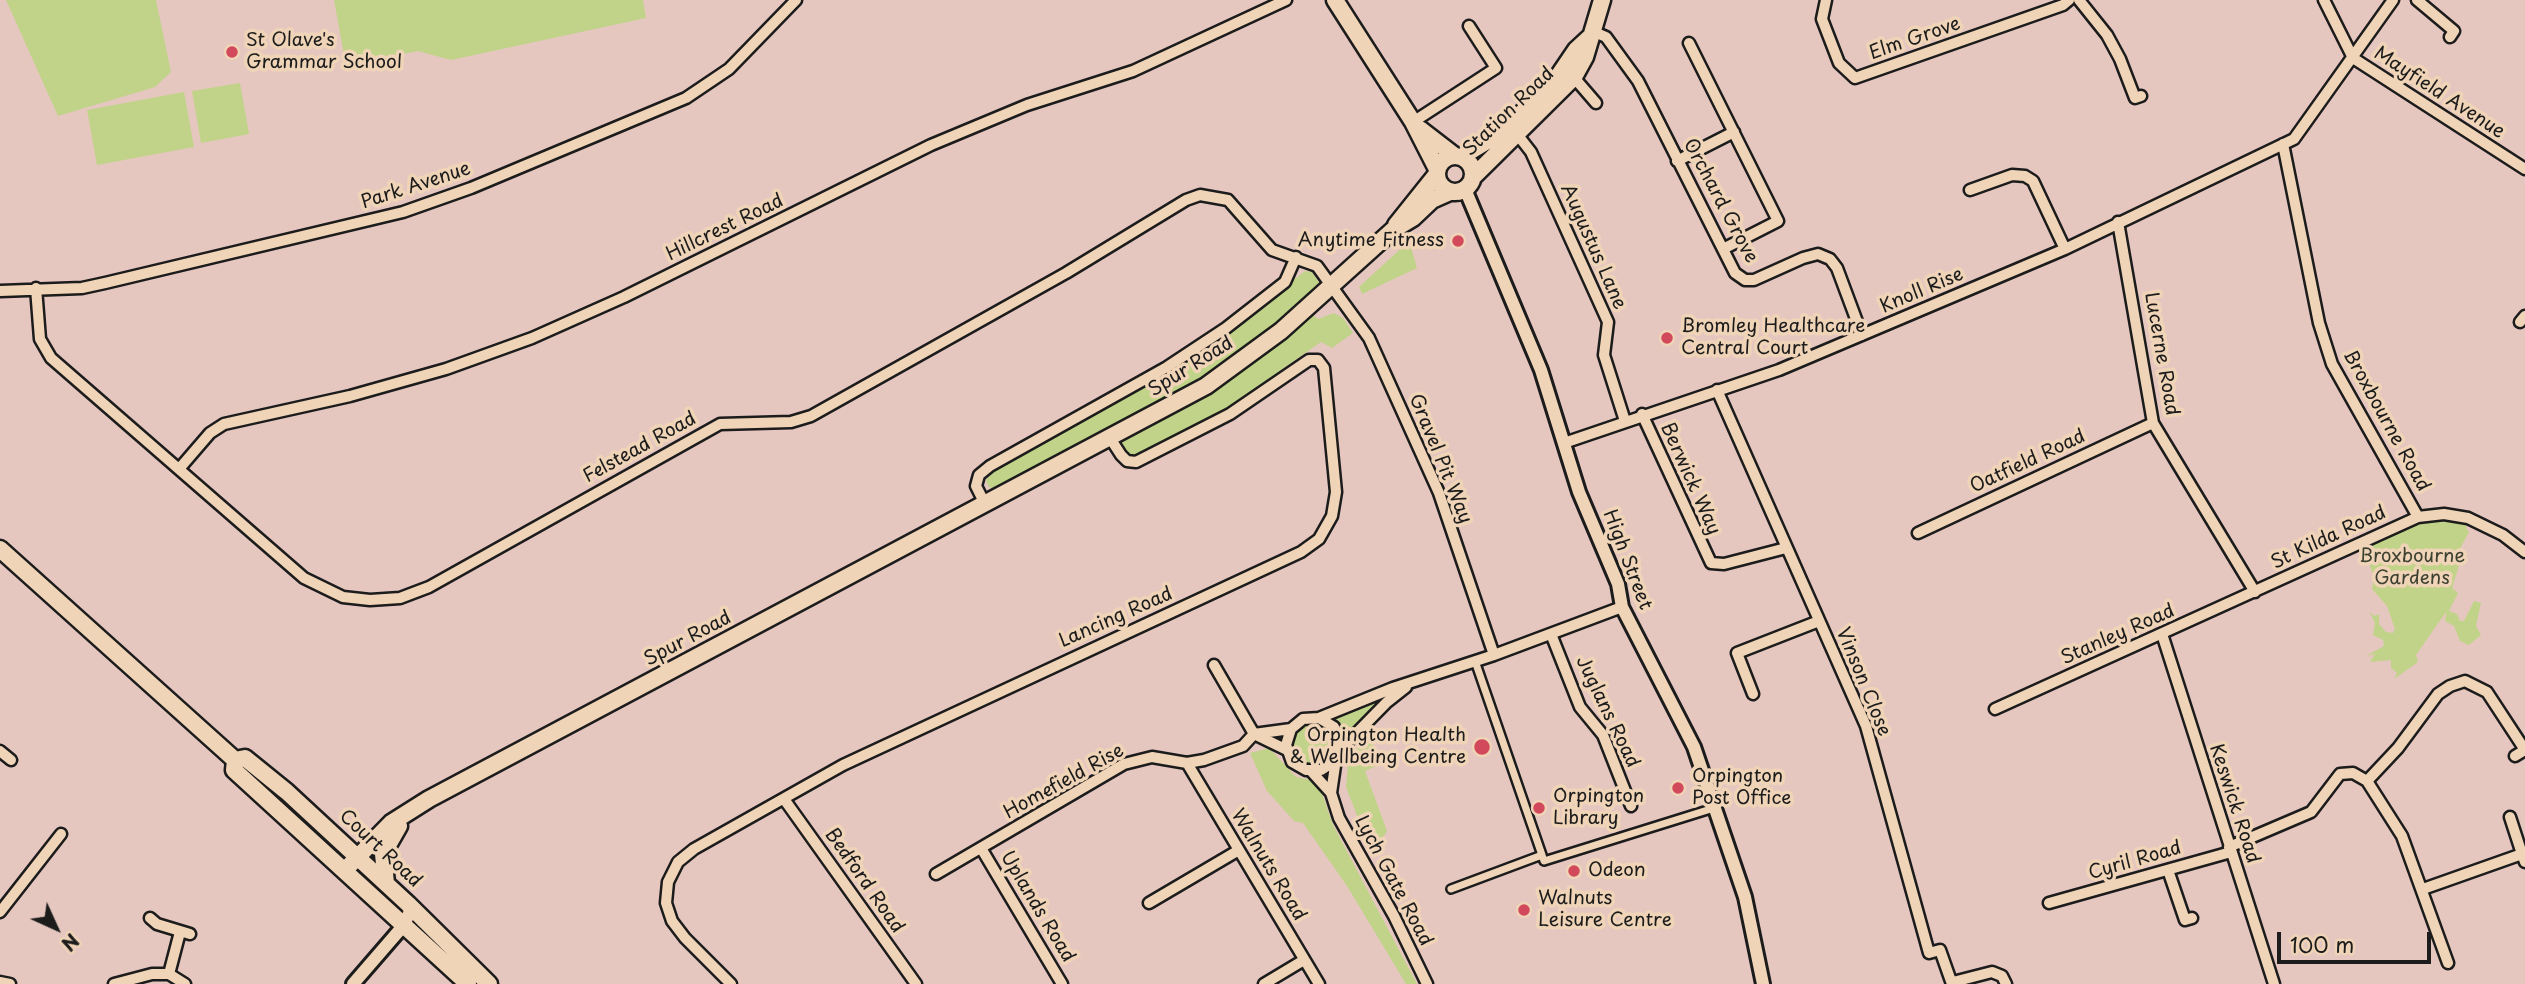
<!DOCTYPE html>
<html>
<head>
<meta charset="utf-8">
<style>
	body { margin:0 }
	#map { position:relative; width:2525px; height:984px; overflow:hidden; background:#e5c7c0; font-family:"Playpen Sans",sans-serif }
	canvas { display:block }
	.north { position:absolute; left:21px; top:893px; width:70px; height:70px; -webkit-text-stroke:5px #f0d4b7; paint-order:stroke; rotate:135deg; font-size:19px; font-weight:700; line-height:28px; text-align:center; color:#1c1c1c }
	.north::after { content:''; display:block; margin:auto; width:24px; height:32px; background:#1c1c1c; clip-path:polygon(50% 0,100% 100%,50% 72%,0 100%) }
	.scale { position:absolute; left:2277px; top:932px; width:154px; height:32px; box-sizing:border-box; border:4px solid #1c1c1c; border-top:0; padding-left:9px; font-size:21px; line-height:24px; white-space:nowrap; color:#1c1c1c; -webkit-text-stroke:5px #f0d4b7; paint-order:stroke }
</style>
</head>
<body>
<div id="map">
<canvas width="2525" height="984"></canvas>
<div class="north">N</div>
<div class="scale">100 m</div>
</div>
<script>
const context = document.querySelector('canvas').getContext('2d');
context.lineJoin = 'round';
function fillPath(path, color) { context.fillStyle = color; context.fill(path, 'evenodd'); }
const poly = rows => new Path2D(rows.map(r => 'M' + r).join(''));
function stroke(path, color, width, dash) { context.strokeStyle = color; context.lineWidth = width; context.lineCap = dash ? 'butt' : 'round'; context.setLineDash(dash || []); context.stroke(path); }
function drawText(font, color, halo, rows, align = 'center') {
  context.font = font + ' "Playpen Sans",sans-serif'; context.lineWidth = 7; context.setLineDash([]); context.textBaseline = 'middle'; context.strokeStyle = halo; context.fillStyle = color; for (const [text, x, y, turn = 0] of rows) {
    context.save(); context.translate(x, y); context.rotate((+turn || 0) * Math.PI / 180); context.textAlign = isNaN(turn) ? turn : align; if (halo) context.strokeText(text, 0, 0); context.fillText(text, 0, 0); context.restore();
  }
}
fillPath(poly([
	[6,0,156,0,171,72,155,87,58,116],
	[334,0,643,0,646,18,451,60,418,51,346,66],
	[240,83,249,134,201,143,192,91],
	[184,92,194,147,97,165,87,110],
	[1409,241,1417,268,1362,294,1359,287],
	[1305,271,1312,272,1320,284,1319,291,1245,351,1203,379,1000,490,989,487,986,481,989,473,1189,359],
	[1334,313,1343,318,1353,333,1332,348,1321,342,1221,412,1136,455,1129,456,1120,447,1119,442,1206,392,1312,314,1318,319],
	[2440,518,2468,523,2466,528,2469,532,2455,558,2460,562,2452,588,2458,593,2449,611,2457,614,2460,621,2464,621,2474,601,2481,603,2476,626,2481,635,2469,645,2460,641,2454,626,2445,621,2446,612,2416,655,2418,662,2394,679,2397,673,2391,668,2391,660,2370,662,2375,654,2366,656,2384,646,2383,640,2373,635,2375,623,2369,611,2374,616,2379,614,2379,624,2386,632,2393,633,2395,629,2387,606,2372,589,2374,577,2363,547,2366,537,2376,530,2409,527],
	[1389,695,1346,741,1340,724,1331,717],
	'1292 744a21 21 0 1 1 42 0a21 21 0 1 1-42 0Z',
	[1370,735,1381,764,1365,771,1387,831,1384,836,1368,844,1346,787,1348,765,1355,751],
	[1269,748,1296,777,1311,780,1319,785,1333,825,1417,984,1406,984,1347,886,1303,823,1294,821,1267,791,1250,753]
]), '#c1d388');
const pedestrian = poly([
	[1475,661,1542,855],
	[1451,889,1542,855,1544,861,1714,808]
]);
const minor = poly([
	[1826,0,1822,19,1839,63,1855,78,2063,5,2069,0],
	[2079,0,2107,35,2120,59,2135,98,2141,96],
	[2324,0,2353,58,2525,169],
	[2417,0,2454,31,2450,37],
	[1592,31,1606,37,1638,81,1735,273,1745,280,1754,280,1803,258,1818,254,1830,259,1837,268,1862,335],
	[1689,43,1778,221,1723,249],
	[1571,74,1596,103],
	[1413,122,1496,68,1469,26],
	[1517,134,1531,152,1608,322,1604,355,1625,421],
	[2283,144,2319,323,2332,364,2418,517,2444,514,2468,518,2503,535,2525,552],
	[1677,161,1734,132],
	[1970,190,2012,175,2025,176,2033,181,2065,249],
	[2118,222,2153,423,2255,592],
	[36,288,40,339,51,358,304,578,343,597,370,600,400,598,429,587,720,424,791,422,811,416,1066,273,1186,200,1200,195,1228,200,1272,250,1317,266,1369,338,1439,493,1494,655],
	[0,291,82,288,105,283,403,212,471,188,686,98,729,69,796,0],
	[2520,322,2525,316],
	[1717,390,1866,726,1929,953,1940,950,1952,984],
	[1642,414,1711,563,1724,564,1786,548],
	[1564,443,1779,370,2065,249,2294,139,2393,0],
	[179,469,210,433,224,424,350,396,446,369,532,338,624,297,931,145,1027,105,1133,71,1286,0],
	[985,504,976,486,979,475,990,466,1167,367,1226,328,1285,282,1296,257],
	[1918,533,2153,423],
	[1551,634,1580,707,1603,735,1631,806],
	[2162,634,2274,984],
	[1214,665,1254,734,1287,750],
	[1753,694,1737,653,1819,621],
	[1995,709,2418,517],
	[1291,729,1286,745,1292,762,1306,770,1321,770,1332,763,1340,746,1334,727,1319,718],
	[0,751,11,760],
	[1339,751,1387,702,1406,687],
	[1187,763,1319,984],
	[1311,771,1331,793,1339,818,1394,916,1427,984],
	[2367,781,2398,748,2438,694,2450,686,2465,681,2487,692,2525,750,2515,756],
	[1331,793,1336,759],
	[784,799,916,984],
	[2510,817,2522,854],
	[2229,847,2311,812,2340,774,2353,773,2367,781,2402,836,2448,963],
	[981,848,1062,984],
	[2168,870,2185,920,2192,918],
	[936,874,1124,764,1152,757,1187,763,1204,760,1243,746,1254,734,1291,729,1303,719,1319,718,1393,688,1494,655,1622,607],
	[2423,889,2522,854,2525,862],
	[1149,903,1239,850],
	[2049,903,2231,852],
	[0,912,61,834],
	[150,918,157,924,190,934],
	[169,974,180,932],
	[0,982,10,984],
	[1953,982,1992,972,2002,976,2006,984],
	[114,984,152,974,169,974,185,984],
	[731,984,685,938,672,921,666,903,668,882,678,862,694,849,843,765,1301,552,1319,539,1332,516,1336,492,1324,368,1318,360,1309,360,1230,414,1136,462,1127,461,1121,455,1110,438],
	[1264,984,1304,960]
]);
const tertiary = poly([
	[1465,189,1541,370,1579,492,1618,584,1622,607,1694,747,1745,897,1763,984],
	[353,984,404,925,411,909,408,904]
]);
const primary = poly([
	[1335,0,1413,122,1437,169],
	[1420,129,1455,156],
	'1437 174a18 18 0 1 1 36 0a18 18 0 1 1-36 0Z',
	[1461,157,1489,140,1518,117,1557,78,1576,50,1589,38],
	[1473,177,1574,77,1585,57,1602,0],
	[1396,225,1436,175],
	[0,549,235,760],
	[235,760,245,758,287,792,408,904,489,984],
	[235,760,234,770,468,984],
	[345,870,391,823,429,799,1206,386,1281,331,1393,230,1413,218,1432,200,1450,192],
	[386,883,383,854,399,826]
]);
stroke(pedestrian, '#1c1c1c', 12);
stroke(minor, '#1c1c1c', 15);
stroke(tertiary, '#1c1c1c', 18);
stroke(primary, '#1c1c1c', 21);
stroke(pedestrian, '#f0d4b7', 7);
stroke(minor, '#f0d4b7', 10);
stroke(tertiary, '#f0d4b7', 12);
stroke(primary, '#f0d4b7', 16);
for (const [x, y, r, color] of [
	[232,52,7,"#d1495b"],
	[1458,241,7,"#d1495b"],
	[1667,338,7,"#d1495b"],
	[1482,747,9,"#d1495b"],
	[1678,788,7,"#d1495b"],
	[1539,808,7,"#d1495b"],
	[1574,871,7,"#d1495b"],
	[1524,910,7,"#d1495b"]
]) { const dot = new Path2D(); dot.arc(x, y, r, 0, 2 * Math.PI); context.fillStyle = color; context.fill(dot); stroke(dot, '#f0d4b7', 2.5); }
drawText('19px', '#1c1c1c', '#f0d4b7', [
	["Elm Grove",1915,39,-19],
	["Mayfield Avenue",2439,93,33],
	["Station Road",1509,112,-44],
	["Park Avenue",416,186,-18],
	["Orchard Grove",1720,201,62],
	["Hillcrest Road",725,228,-26],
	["Augustus Lane",1593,247,66],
	["Knoll Rise",1922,291,-23],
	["Lucerne Road",2161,354,80],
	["Spur Road",1191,367,-32],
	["Broxbourne Road",2386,421,61],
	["Felstead Road",640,448,-29],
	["Gravel Pit Way",1440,459,68],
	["Oatfield Road",2028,462,-25],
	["Berwick Way",1690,479,66],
	["St Kilda Road",2329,538,-25],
	["High Street",1627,560,69],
	["Lancing Road",1116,618,-24],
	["Stanley Road",2118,635,-24],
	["Spur Road",688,639,-28],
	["Vinson Close",1863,682,68],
	["Juglans Road",1607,712,64],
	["Homefield Rise",1064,782,-29],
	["Keswick Road",2234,804,72],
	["Court Road",380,849,43],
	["Cyril Road",2135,861,-16],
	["Walnuts Road",1268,865,59],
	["Bedford Road",864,881,55],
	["Lych Gate Road",1393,881,62],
	["Uplands Road",1037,907,59]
]);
drawText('19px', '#1c1c1c', '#f0d4b7', [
	["St Olave's",246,41],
	["Grammar School",246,63],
	["Anytime Fitness",1444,241,"right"],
	["Bromley Healthcare",1681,327],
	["Central Court",1681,349],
	["Orpington Health",1466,736,"right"],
	["& Wellbeing Centre",1466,758,"right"],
	["Orpington",1692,777],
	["Post Office",1692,799],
	["Orpington",1553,797],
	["Library",1553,819],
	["Odeon",1588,871],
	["Walnuts",1538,899],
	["Leisure Centre",1538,921]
], 'left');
drawText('19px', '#3d4132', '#f0d4b7', [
	["Broxbourne",2412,557],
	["Gardens",2412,579]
]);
</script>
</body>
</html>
